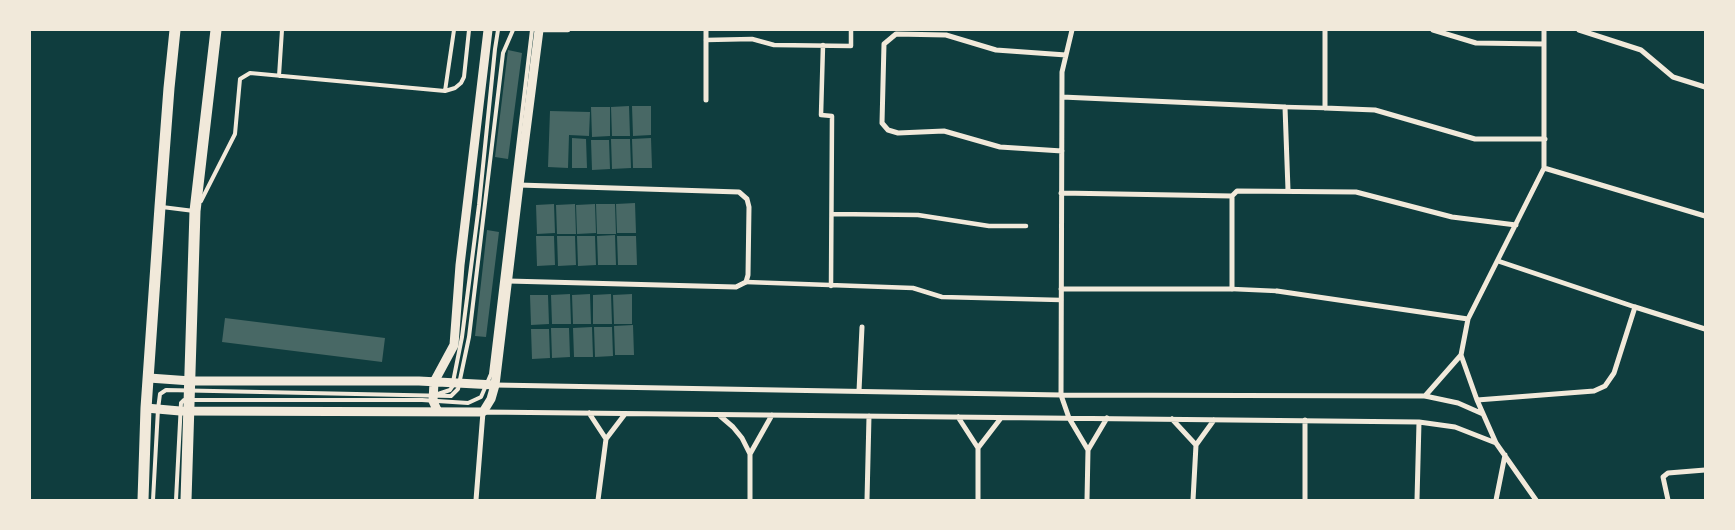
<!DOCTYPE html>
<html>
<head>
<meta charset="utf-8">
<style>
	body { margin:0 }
	#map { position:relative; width:1735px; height:530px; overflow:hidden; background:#0f3d3e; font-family:"Golos Text",sans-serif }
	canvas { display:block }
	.frame { position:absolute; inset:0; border:31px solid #f1e9da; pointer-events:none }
</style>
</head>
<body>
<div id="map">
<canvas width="1735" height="530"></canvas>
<div class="frame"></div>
</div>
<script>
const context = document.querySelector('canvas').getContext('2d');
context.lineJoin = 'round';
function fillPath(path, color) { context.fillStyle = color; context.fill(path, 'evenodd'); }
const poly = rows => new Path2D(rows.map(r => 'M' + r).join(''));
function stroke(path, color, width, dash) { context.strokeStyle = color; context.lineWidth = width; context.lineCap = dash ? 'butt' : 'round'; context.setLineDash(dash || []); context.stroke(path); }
fillPath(poly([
	[508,50,522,53,508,159,495,157],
	[629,106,630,136,612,136,611,107],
	[632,106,651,106,651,135,633,136],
	[591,107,610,107,610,136,592,137],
	[550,111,590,112,589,136,569,135,568,168,548,167],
	[572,138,586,139,587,168,572,168],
	[651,138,652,168,633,168,632,139],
	[611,139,630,139,631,168,612,169],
	[591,140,609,140,610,169,592,170],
	[635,203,636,233,617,233,616,204],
	[554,204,555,233,537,234,536,205],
	[575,204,576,234,557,234,556,205],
	[595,204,596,233,577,234,576,205],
	[596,204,615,204,616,234,597,234],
	[487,230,499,232,486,337,475,336],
	[615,235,616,265,598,265,597,236],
	[536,236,554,236,555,265,537,266],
	[557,236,575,236,576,265,558,266],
	[577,236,595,236,596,265,578,266],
	[617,236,636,236,637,265,618,265],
	[570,294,571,324,552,324,551,295],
	[590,294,591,324,573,324,572,295],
	[611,294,612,324,593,324,593,295],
	[632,294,632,324,614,324,613,295],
	[530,295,548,295,549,324,531,325],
	[225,318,385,338,382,362,222,342],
	[633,325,634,355,615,355,614,326],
	[592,327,593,357,574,357,573,328],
	[594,327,612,327,613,356,595,357],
	[551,328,569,328,570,357,552,358],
	[531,329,549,329,550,358,532,359]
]), '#486865');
stroke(poly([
	[279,76,282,30],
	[445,91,455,88,461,83,464,77,469,30],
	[201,201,235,134,240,79,250,73,445,91,454,30],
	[162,207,194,211],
	[438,394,450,390,452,387,462,337,479,205,495,49,498,30],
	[153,500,158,409,160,394,166,390,451,396,458,389,469,337,503,53,513,30],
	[176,500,181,403,184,400,422,400,468,403,481,397,491,374,532,30]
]), '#f1e9da', 4);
stroke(poly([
	[539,30,568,30],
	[706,40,752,39,774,45,851,46,851,30],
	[823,45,821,115,832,116,831,286],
	[1285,107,1325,108],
	[832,214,918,215,989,226,1026,226],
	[1498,261,1635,307],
	[746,282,913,288,942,297,1061,300],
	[1232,289,1277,291]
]), '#f1e9da', 4.5);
stroke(poly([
	[706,30,706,100],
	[1072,30,1062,72,1061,395,1069,418,1088,450,1087,500],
	[1325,30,1325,108,1375,110,1475,139,1545,139],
	[1433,30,1476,43,1544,44],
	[1579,30,1641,50,1673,77,1705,87],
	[1062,97,1285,107,1288,190],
	[1062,151,1000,147,944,131,898,133,888,130,882,123,884,44,896,34,946,35,996,50,1066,55],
	[1544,168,1705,216],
	[1061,193,1232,196,1237,191,1356,192,1452,217,1516,225],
	[508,281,736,287,746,282,748,275,749,207,747,199,739,192,519,185],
	[1061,289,1232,289,1232,196],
	[1277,291,1468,319],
	[1461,355,1477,400,1496,443,1536,500],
	[495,385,1061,395,1425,396,1458,403,1483,414],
	[859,391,862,327],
	[1425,396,1461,355,1468,319,1544,168,1544,30],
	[1477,400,1594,391,1605,386,1614,373,1635,307,1705,329],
	[589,413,606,439],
	[719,415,733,427,742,438,750,454,750,500],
	[958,417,978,448,978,500],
	[1172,419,1196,445],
	[1305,420,1305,500],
	[978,448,1001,418],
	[1088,450,1107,418],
	[750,454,772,415],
	[476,500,483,412,1419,422,1455,427,1496,443],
	[598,500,606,439,625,414],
	[867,500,869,416],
	[1193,500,1196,445,1214,420],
	[1417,500,1419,422],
	[1496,500,1505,455],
	[1668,500,1663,477,1668,473,1705,470]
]), '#f1e9da', 5);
stroke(poly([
	[149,378,191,381,419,381,495,385],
	[146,408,180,411,483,412,491,399,495,385,519,185,539,30],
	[438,412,433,401,434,382,454,345,460,265,488,30]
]), '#f1e9da', 9);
stroke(poly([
	[143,500,146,408,160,207,169,88,175,30],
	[186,500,195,211,216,30]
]), '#f1e9da', 11);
</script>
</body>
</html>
